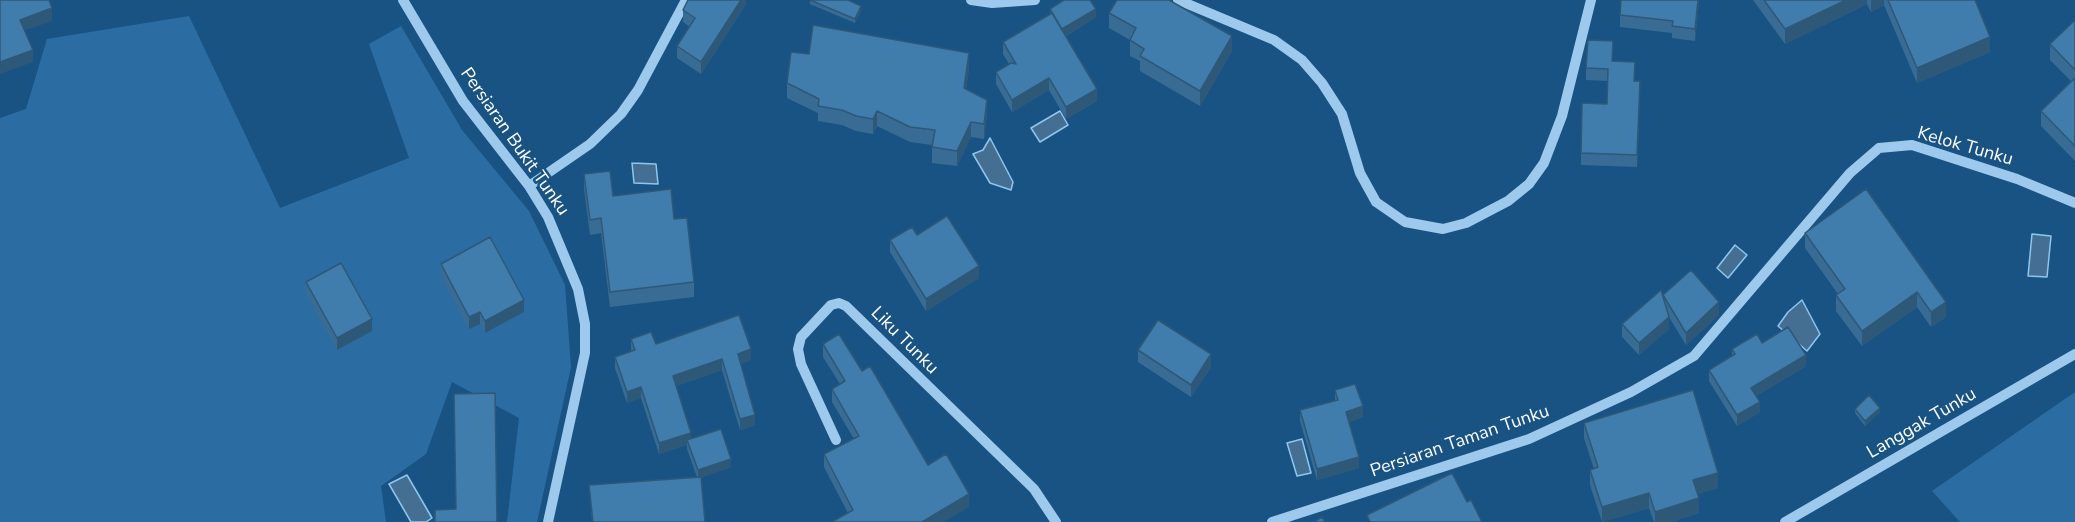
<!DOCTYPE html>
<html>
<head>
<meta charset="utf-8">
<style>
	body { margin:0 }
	canvas { display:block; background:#185383 }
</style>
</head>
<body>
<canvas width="2075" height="522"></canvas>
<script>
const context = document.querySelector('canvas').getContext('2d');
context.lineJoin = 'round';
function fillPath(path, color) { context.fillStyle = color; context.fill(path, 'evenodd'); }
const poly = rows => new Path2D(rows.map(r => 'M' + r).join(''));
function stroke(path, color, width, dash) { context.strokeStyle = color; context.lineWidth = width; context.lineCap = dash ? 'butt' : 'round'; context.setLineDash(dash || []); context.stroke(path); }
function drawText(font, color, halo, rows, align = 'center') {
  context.font = font + ' "Nunito Sans",sans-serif'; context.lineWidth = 5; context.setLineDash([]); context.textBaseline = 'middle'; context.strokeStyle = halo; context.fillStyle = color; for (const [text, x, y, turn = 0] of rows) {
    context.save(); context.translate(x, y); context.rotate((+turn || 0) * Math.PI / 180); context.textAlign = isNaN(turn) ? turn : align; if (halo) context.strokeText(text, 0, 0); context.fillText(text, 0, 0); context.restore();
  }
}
fillPath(poly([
	[189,16,280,208,409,158,369,44,401,26,462,130,529,211,565,285,571,367,537,522,507,522,519,418,452,382,426,454,381,486,386,522,0,522,0,118,26,109,47,39],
	[2075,392,2075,522,1960,522,1932,491]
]), '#2b6da2');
const water = poly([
	[1060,111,1068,125,1040,142,1031,128,1060,111],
	[990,138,1013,182,1011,190,990,183,973,154,983,150,990,138],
	[632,163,656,164,658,184,634,183,632,163],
	[2032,234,2051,236,2047,277,2028,276,2032,234],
	[1735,245,1747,255,1728,278,1717,268,1735,245],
	[1802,300,1820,334,1807,351,1778,326,1788,312,1802,300],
	[1302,439,1311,473,1297,476,1287,443,1302,439],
	[407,475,432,518,426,522,411,522,389,484,407,475]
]);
fillPath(water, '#446f92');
stroke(water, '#8fc6ee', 1.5);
stroke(poly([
	[403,0,463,101,529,186,548,217,578,289,585,324,585,353,548,522],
	[971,0,992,3,1035,0],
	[1178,0,1274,40,1302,60,1322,83,1342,114,1360,173,1376,202,1405,222,1443,229,1466,223,1508,201,1529,184,1544,163,1562,116,1591,0],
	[529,186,590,144,621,114,638,90,686,0],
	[836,440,801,364,798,349,801,337,831,305,839,303,846,306,1034,489,1056,522],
	[1272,522,1529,439,1631,392,1694,356,1850,173,1879,148,1912,145,2017,179,2075,203],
	[1785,522,2075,354]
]), '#9cc9ec', 10);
fillPath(poly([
	[746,0,746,4,701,74,677,58,677,46,690,27,683,22,683,10],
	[810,0,861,10,855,23,810,4],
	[1699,0,1695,41,1672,38,1672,33,1620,27,1620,15],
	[1753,0,1975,0,1990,52,1917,83,1884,5,1871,12,1867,4,1785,44],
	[1050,9,1096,17,1066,36,1097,101,1066,119,1049,90,1012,112,996,84,996,72,1009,64,1003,54,1003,42,1050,15],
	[1109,13,1232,51,1200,106,1140,71,1140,61,1130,56,1130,40,1109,28],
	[2075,20,2075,161,2041,126,2041,111,2071,81,2050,60,2050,44],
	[809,54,969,68,966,89,987,115,984,139,971,137,957,166,932,163,932,145,910,142,877,126,873,134,856,131,842,125,818,121,818,113,787,98,787,83],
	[1613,61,1635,81,1640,93,1637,167,1581,165,1581,153,1607,104,1608,81,1586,80,1586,68],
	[584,174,613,196,674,219,694,282,694,297,610,307,601,233,590,235,584,189],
	[1805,233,1946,302,1946,317,1931,327,1917,307,1862,346,1836,311,1836,295,1838,294,1805,248],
	[917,235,979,278,926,311,890,252,890,240],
	[441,264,524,312,485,333,480,324,469,329,441,276],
	[306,282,372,331,337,350,306,294],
	[1663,296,1719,315,1686,345,1669,317,1669,329,1639,355,1622,337,1622,324],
	[631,339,656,344,751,360,740,364,755,425,740,430,722,370,676,386,691,439,731,467,701,477,705,522,592,522,589,485,697,477,687,449,687,445,659,454,641,398,627,403,615,368,615,357,631,351],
	[1762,343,1806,366,1756,396,1760,412,1737,426,1709,381,1709,370,1732,356,1732,349],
	[823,344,862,371,928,465,969,507,848,513,824,467,824,454,854,439,832,402,832,389,840,384,823,357],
	[1138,350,1211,367,1191,397,1138,362],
	[1335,390,1363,417,1349,422,1359,468,1317,480,1300,421,1300,410,1335,401],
	[1855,409,1880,412,1865,426,1855,413],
	[1584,423,1718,488,1697,494,1699,513,1671,522,1654,522,1649,508,1602,522,1590,485,1590,470,1594,469,1584,438]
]), '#386c94');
fillPath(poly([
	[741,0,746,0,746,4,701,74,701,62],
	[1698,0,1699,0,1695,41,1695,29],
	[1846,0,1867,0,1867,4,1785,44,1785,29],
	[1871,0,1884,0,1884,5,1871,12],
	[861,6,861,10,855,23,855,19],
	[52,8,52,21,20,32,20,20],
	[1096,9,1096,17,1062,38,1062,29],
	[1232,36,1232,51,1200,106,1200,91],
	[1990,37,1990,52,1917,83,1917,68],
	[33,50,33,62,0,74,0,62],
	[969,53,969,68,964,103,964,88],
	[1049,78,1049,90,1012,112,1012,100],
	[1097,89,1097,101,1066,119,1066,107],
	[987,100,987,115,984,139,984,124],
	[877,111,877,126,873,134,873,119],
	[971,122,971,137,957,166,957,151],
	[979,266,979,278,926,311,926,299],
	[1917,292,1917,307,1862,346,1862,331],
	[524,300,524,312,485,333,485,321],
	[1719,302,1719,315,1686,345,1686,333],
	[1946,302,1946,317,1931,327,1931,312],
	[480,312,480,324,469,329,469,317],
	[1669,317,1669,329,1639,355,1639,343],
	[372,319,372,331,337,350,337,338],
	[751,349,751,360,738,365,738,354],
	[1211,354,1211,367,1191,397,1191,385],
	[1806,355,1806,366,1751,399,1751,388],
	[722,359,722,370,673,387,673,376],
	[641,387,641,398,627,403,627,392],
	[1760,402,1760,412,1737,426,1737,415],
	[1363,406,1363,417,1346,423,1346,412],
	[1880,408,1880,412,1865,426,1865,421],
	[755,415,755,425,740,430,740,419],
	[691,433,691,444,687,440,687,445,659,454,659,443],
	[1359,457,1359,468,1317,480,1317,469],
	[731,459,731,467,698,479,698,470],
	[1718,473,1718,488,1693,495,1693,480],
	[1649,493,1649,508,1602,522,1602,507],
	[969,494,969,507,944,522,922,522],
	[1699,498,1699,513,1671,522,1655,522,1655,512]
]), '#2e5878');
const building = poly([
	[0,0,49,0,52,8,20,20,33,50,0,62,0,0],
	[688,0,741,0,701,62,677,46,695,18,683,10,688,0],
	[810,0,848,0,861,6,855,19,810,0],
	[1064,0,1090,0,1096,9,1062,29,1050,9,1064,0],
	[1117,0,1169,0,1232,36,1200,91,1140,56,1144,49,1130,40,1136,28,1109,13,1117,0],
	[1621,0,1698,0,1695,29,1672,26,1673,21,1620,15,1621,0],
	[1764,0,1846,0,1785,29,1764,0],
	[1888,0,1975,0,1990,37,1917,68,1888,0],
	[1052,13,1097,89,1066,107,1049,78,1012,100,996,72,1011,63,1016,64,1003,42,1052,13],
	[2075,20,2075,70,2050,44,2075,20],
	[813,25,969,53,964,88,987,100,984,124,971,122,957,151,932,147,935,130,910,127,877,111,873,119,856,116,842,110,818,106,819,99,787,83,791,52,809,54,813,25],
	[1588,40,1613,41,1612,61,1635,62,1634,81,1640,81,1637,155,1581,153,1582,103,1607,104,1608,69,1586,68,1588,40],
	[2075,78,2075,146,2041,111,2075,78],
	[610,171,613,196,671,189,674,219,687,218,694,282,610,292,601,218,590,220,584,174,610,171],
	[1866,189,1946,302,1931,312,1917,292,1862,331,1836,295,1845,289,1805,233,1866,189],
	[947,216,979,266,926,299,890,240,912,227,917,235,947,216],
	[490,237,524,300,485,321,480,312,469,317,441,264,490,237],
	[341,263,372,319,337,338,306,282,341,263],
	[1691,270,1719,302,1686,333,1663,295,1691,270],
	[1661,290,1669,317,1639,343,1622,324,1661,290],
	[739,315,751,349,738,354,755,415,740,419,722,359,673,376,691,433,659,443,641,387,627,392,615,357,635,350,631,339,651,332,656,344,739,315],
	[1158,320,1211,354,1191,385,1138,350,1158,320],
	[1788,327,1806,355,1751,388,1760,402,1737,415,1709,370,1735,354,1732,349,1757,334,1762,343,1788,327],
	[839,334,862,371,870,366,928,465,946,454,969,494,922,522,832,522,853,510,824,454,859,436,832,389,845,381,823,344,839,334],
	[1355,384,1363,406,1346,412,1359,457,1317,469,1300,410,1338,400,1335,390,1355,384],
	[1693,390,1718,473,1693,480,1699,498,1655,512,1649,493,1602,507,1590,470,1598,467,1584,423,1693,390],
	[495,393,497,522,435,522,435,510,456,509,454,394,495,393],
	[1869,395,1880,408,1865,421,1855,409,1869,395],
	[721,429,731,459,698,470,687,440,721,429],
	[1452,473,1467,502,1471,500,1482,522,1370,522,1367,515,1452,473],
	[701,477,705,522,593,522,589,485,701,477],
	[1322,517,1325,522,1314,522,1322,517]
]);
fillPath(building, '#417dac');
stroke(building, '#2e5878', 1.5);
drawText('18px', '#fff', '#185383', [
	["Persiaran Bukit Tunku",514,142,55],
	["Kelok Tunku",1965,147,16],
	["Liku Tunku",904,341,45],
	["Langgak Tunku",1922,424,-30],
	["Persiaran Taman Tunku",1460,442,-19]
]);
</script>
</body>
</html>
